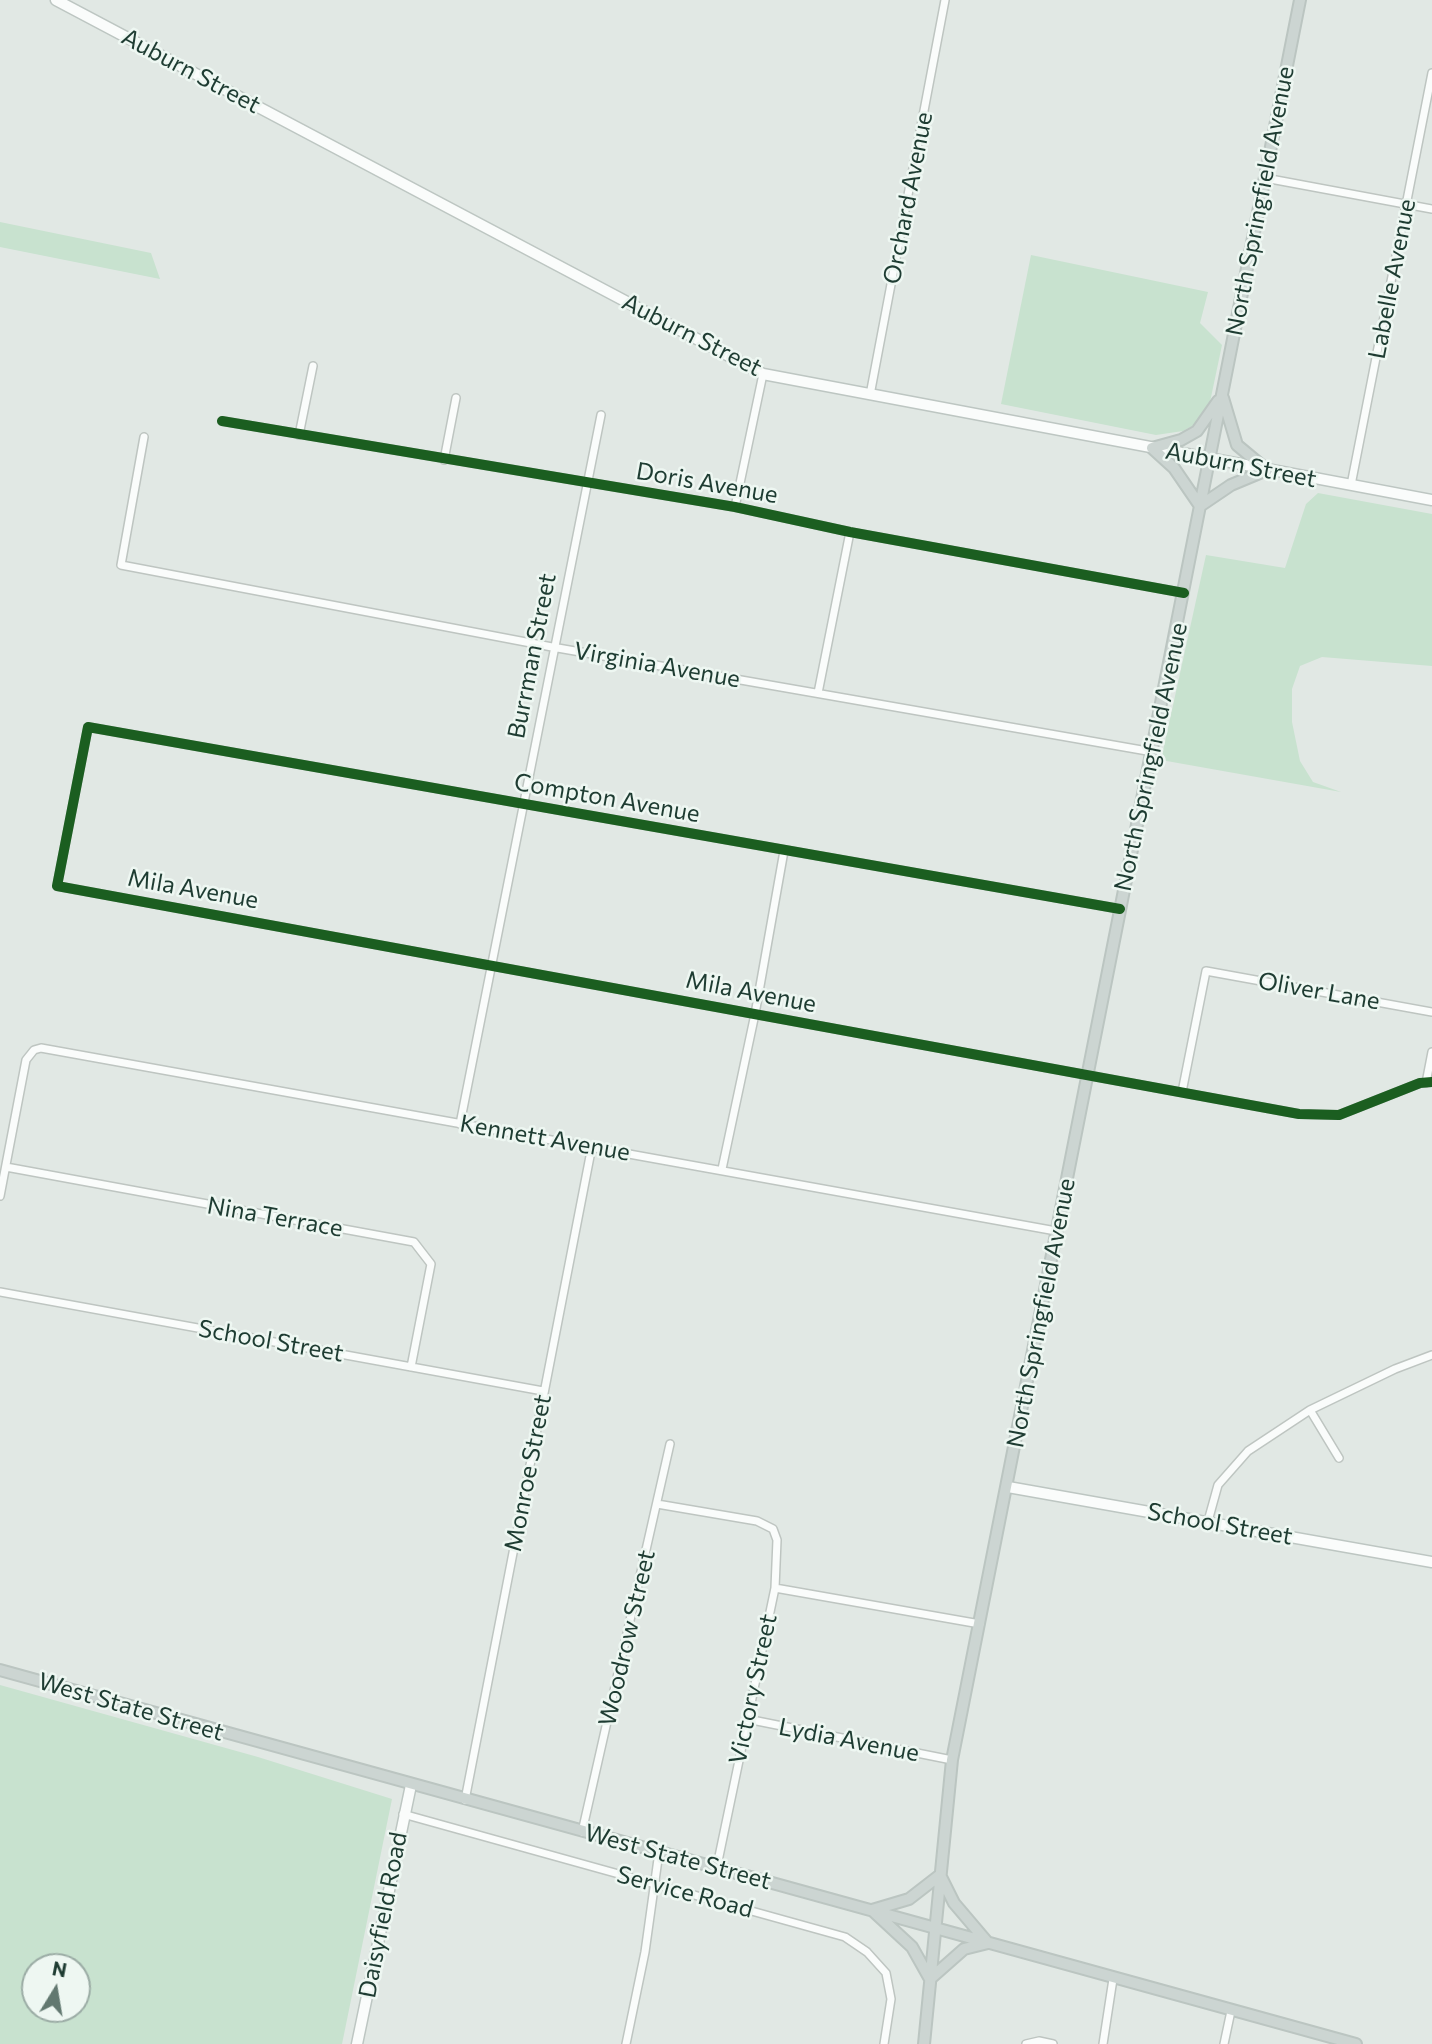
<!DOCTYPE html>
<html>
<head>
<meta charset="utf-8">
<style>
	body { margin:0 }
	#map { position:relative; width:1432px; height:2044px; overflow:hidden; background:#e1e8e4; font-family:Commissioner,sans-serif }
	canvas { display:block }
	.north { position:absolute; left:21px; top:1953px; width:70px; height:70px; box-sizing:border-box; background:#eef7f2; border:2px solid #9baca5; border-radius:50%; rotate:11deg; font-size:19px; font-weight:700; line-height:28px; text-align:center; color:#1e3c32 }
	.north::after { content:''; display:block; margin:auto; width:24px; height:32px; background:#627870; clip-path:polygon(50% 0,100% 100%,50% 72%,0 100%) }
</style>
</head>
<body>
<div id="map">
<canvas width="1432" height="2044"></canvas>
<div class="north">N</div>
</div>
<script>
const context = document.querySelector('canvas').getContext('2d');
context.lineJoin = 'round';
function fillPath(path, color) { context.fillStyle = color; context.fill(path, 'evenodd'); }
const poly = rows => new Path2D(rows.map(r => 'M' + r).join(''));
function stroke(path, color, width, dash) { context.strokeStyle = color; context.lineWidth = width; context.lineCap = dash ? 'butt' : 'round'; context.setLineDash(dash || []); context.stroke(path); }
function drawText(font, color, halo, rows, align = 'center') {
  context.font = font + ' Commissioner,sans-serif'; context.lineWidth = 5; context.setLineDash([]); context.textBaseline = 'middle'; context.strokeStyle = halo; context.fillStyle = color; for (const [text, x, y, turn = 0] of rows) {
    context.save(); context.translate(x, y); context.rotate((+turn || 0) * Math.PI / 180); context.textAlign = isNaN(turn) ? turn : align; if (halo) context.strokeText(text, 0, 0); context.fillText(text, 0, 0); context.restore();
  }
}
fillPath(poly([
	[0,222,151,253,160,279,0,247],
	[1031,255,1208,292,1200,323,1222,345,1210,402,1194,425,1183,431,1156,435,1001,404],
	[1318,493,1432,514,1432,666,1322,657,1300,666,1292,689,1292,722,1300,761,1313,782,1341,792,1161,760,1206,555,1285,568,1306,504],
	[0,1685,258,1757,392,1799,342,2044,0,2044],
	[35,1967,77,1967,77,2009,35,2009]
]), '#c8e2cf');
const street = poly([
	[1265,178,1432,209],
	[870,395,945,0],
	[222,421,735,507,850,532,1184,593],
	[299,435,313,366],
	[144,437,121,565,552,647,1153,752],
	[444,460,456,398],
	[1351,485,1432,73],
	[735,507,763,374],
	[818,693,850,532],
	[1120,909,88,727,57,886,1299,1114,1339,1115,1420,1083,1432,1082],
	[1426,1083,1432,1052],
	[1182,1092,1206,971,1432,1012],
	[460,1124,601,415],
	[6,1167,414,1242,431,1264,411,1367],
	[722,1169,755,1014,784,851],
	[0,1196,26,1060,34,1050,41,1048,1056,1231],
	[0,1292,543,1391],
	[1310,1410,1339,1458],
	[657,1504,757,1521,773,1529,777,1540,775,1588,717,1866],
	[1208,1521,1218,1485,1248,1451,1310,1410,1395,1369,1432,1355],
	[775,1588,980,1624],
	[747,1719,952,1760],
	[465,1800,592,1146],
	[403,1814,845,1937,867,1952,886,1973,891,1999,884,2044],
	[582,1832,670,1444],
	[626,2044,645,1952,659,1852],
	[1026,2044,1039,2041,1053,2044],
	[1103,2044,1113,1979],
	[1224,2044,1231,2011]
]);
const secondary = poly([
	[56,0,763,374,1432,500],
	[1008,1487,1432,1562],
	[357,2044,411,1785]
]);
const primary = poly([
	[1223,398,1237,445,1267,470],
	[1152,448,1174,468,1200,506,1231,485,1267,470],
	[1152,448,1181,440,1197,431,1218,401],
	[0,1670,1356,2044],
	[940,1875,954,1903,988,1943,964,1949,930,1979,912,1947,872,1910,909,1899,940,1875],
	[924,2044,952,1760,1300,0]
]);
stroke(street, '#bec5c1', 10);
stroke(secondary, '#bdc6c2', 13);
stroke(primary, '#bbc5c1', 14);
stroke(street, '#fafcfb', 7);
stroke(secondary, '#fafcfb', 10);
stroke(primary, '#ccd5d2', 10);
stroke(poly([
	[222,421,735,507,850,532,1184,593],
	[1120,909,88,727,57,886,1299,1114,1339,1115,1420,1083,1432,1082]
]), '#1b5e20', 10);
drawText('24px', '#1e3c32', '#eef7f2', [
	["Auburn Street",191,71,28],
	["Orchard Avenue",908,198,-79],
	["North Springfield Avenue",1260,201,-79],
	["Labelle Avenue",1392,279,-79],
	["Auburn Street",692,335,27],
	["Auburn Street",1241,465,11],
	["Doris Avenue",707,483,10],
	["Burrman Street",532,656,-79],
	["Virginia Avenue",657,665,10],
	["North Springfield Avenue",1151,757,-78],
	["Compton Avenue",607,798,10],
	["Mila Avenue",193,889,10],
	["Oliver Lane",1319,991,10],
	["Mila Avenue",751,992,11],
	["Kennett Avenue",545,1138,10],
	["Nina Terrace",275,1217,10],
	["North Springfield Avenue",1041,1313,-79],
	["School Street",271,1341,10],
	["Monroe Street",528,1473,-79],
	["School Street",1220,1524,10],
	["Woodrow Street",627,1638,-77],
	["Victory Street",753,1689,-78],
	["West State Street",131,1707,16],
	["Lydia Avenue",849,1740,11],
	["West State Street",678,1857,15],
	["Service Road",685,1892,15],
	["Daisyfield Road",383,1915,-79]
]);
</script>
</body>
</html>
